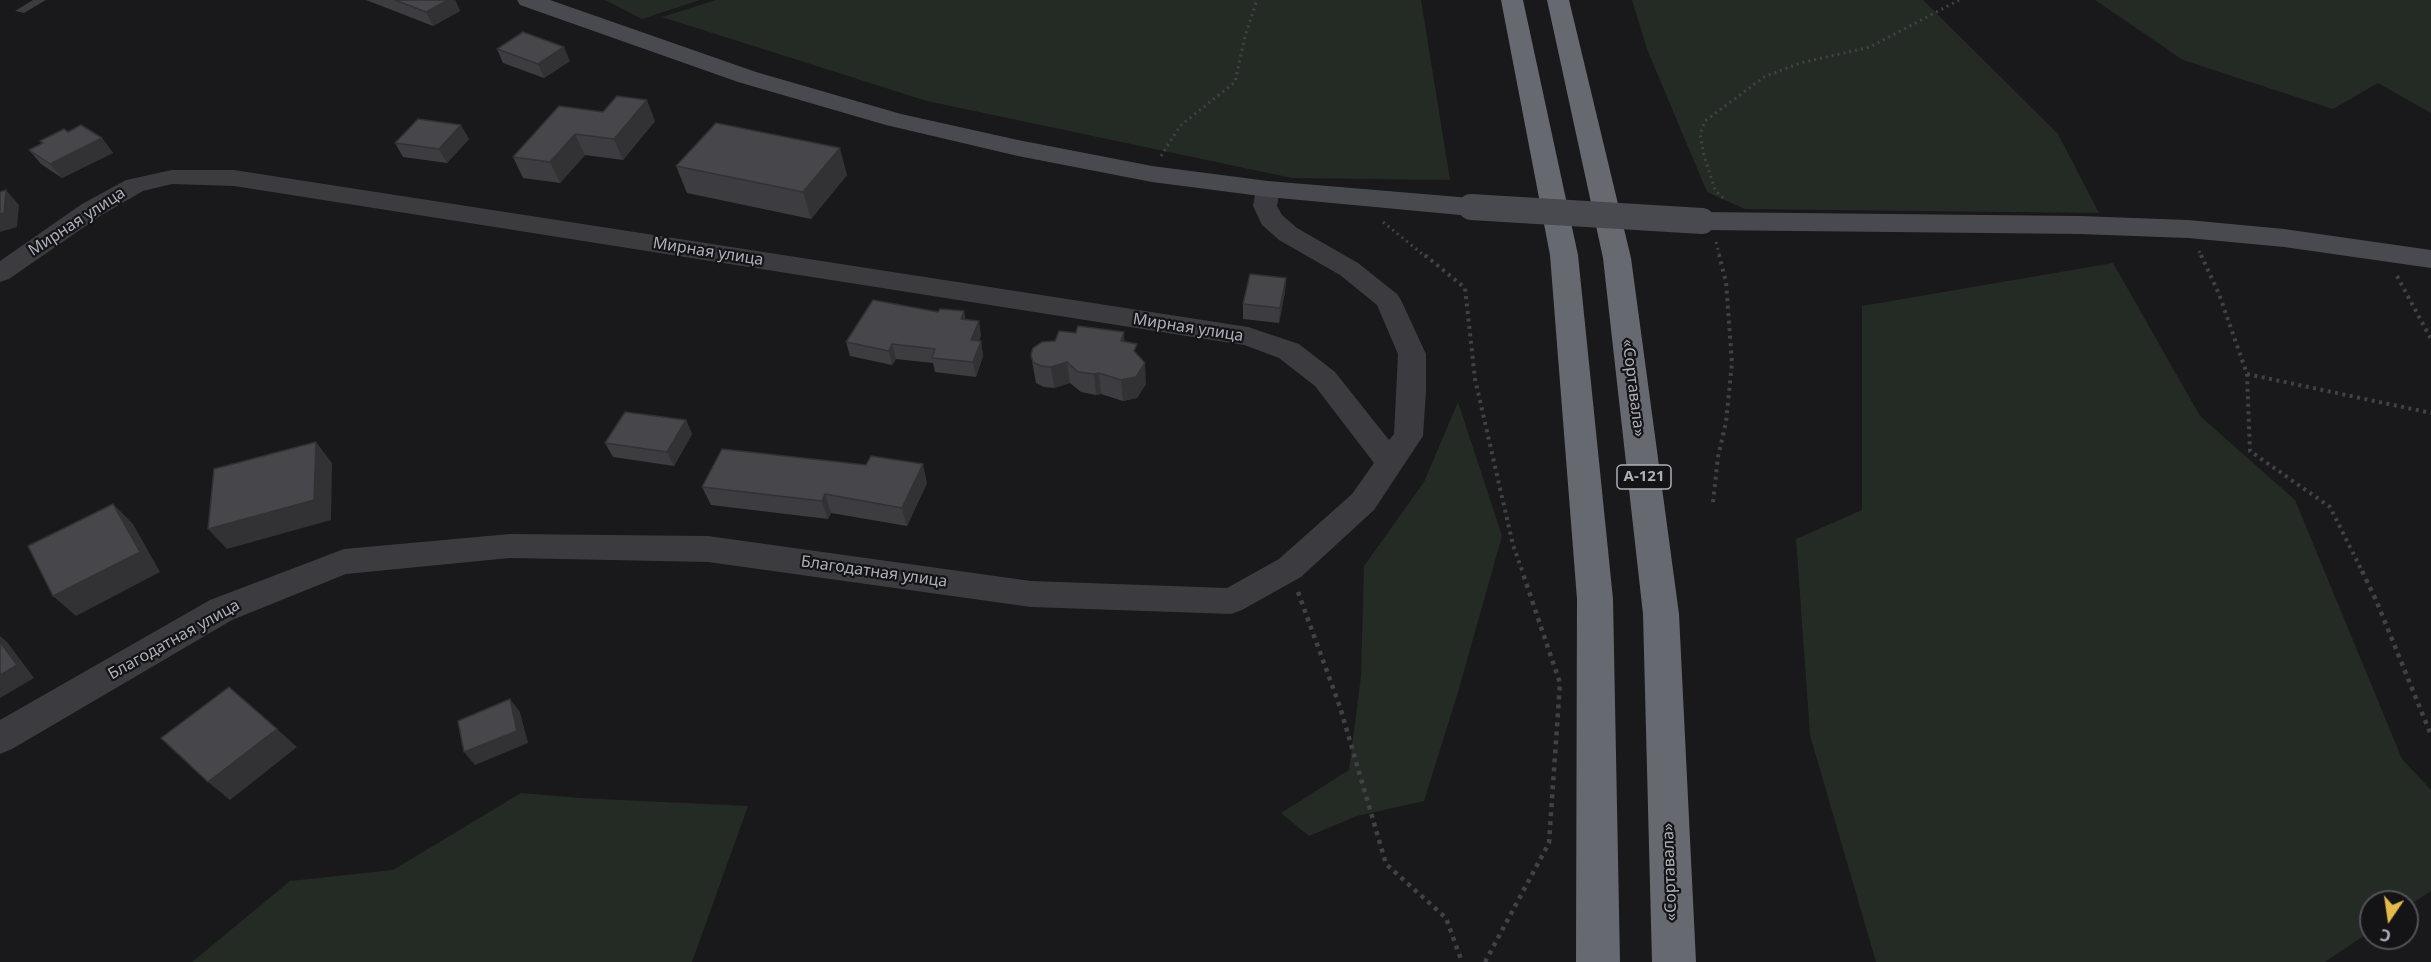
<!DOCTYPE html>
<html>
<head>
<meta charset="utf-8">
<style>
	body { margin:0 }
	#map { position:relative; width:2431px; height:962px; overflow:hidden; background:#19191b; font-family:"Noto Sans",sans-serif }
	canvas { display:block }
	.north { position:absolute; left:2359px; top:890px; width:60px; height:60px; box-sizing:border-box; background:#141416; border:2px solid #515258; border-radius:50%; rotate:193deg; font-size:16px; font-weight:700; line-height:24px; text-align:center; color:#adb0ba }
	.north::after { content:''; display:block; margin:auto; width:21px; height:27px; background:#e2bb4b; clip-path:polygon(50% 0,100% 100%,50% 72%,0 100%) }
</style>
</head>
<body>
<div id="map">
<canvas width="2431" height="962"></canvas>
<div class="north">С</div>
</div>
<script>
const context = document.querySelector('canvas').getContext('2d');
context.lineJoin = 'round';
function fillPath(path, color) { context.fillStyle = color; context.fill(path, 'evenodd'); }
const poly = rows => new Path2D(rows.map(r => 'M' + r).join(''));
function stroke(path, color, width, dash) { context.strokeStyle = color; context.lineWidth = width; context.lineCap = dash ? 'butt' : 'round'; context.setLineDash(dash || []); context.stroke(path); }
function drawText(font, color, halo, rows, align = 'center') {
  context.font = font + ' "Noto Sans",sans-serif'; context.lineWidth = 4.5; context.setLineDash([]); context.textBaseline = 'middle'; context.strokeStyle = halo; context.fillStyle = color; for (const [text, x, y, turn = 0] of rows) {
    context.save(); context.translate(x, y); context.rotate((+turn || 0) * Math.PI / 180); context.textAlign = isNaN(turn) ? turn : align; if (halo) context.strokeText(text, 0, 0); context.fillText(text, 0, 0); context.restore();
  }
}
fillPath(poly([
	[605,0,700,0,642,19],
	[716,0,1421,0,1450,180,1292,178,927,101,662,17],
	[1632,0,1923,0,2058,134,2099,213,1745,209,1707,192,1647,49],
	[2095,0,2431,0,2431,113,2378,83,2333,109,2183,60],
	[2113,263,2200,416,2295,500,2402,759,2431,790,2431,891,2407,907,2407,902,2371,902,2371,931,2325,962,1876,962,1810,735,1796,539,1862,510,1862,306],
	[1458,402,1502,536,1458,692,1424,801,1357,816,1309,836,1281,813,1349,770,1361,676,1364,566,1424,482],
	[521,793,580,798,748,806,692,962,192,962,290,881,393,870]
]), '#242b25');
stroke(poly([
	[1161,156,1180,126,1235,82,1245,36,1257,0],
	[1723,198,1715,190,1704,155,1700,134,1705,121,1764,77,1800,63,1870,47,1959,0],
	[1383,222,1426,257],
	[1716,242,1720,257],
	[2199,251,2202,257]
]), '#414247', 3, [2, 4]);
stroke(poly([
	[1425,255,1465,288,1475,379,1513,545,1523,573],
	[2201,255,2219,294,2247,374,2250,451,2330,507,2363,573],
	[2397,276,2431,339],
	[2247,374,2431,413],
	[1713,502,1718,457,1726,422,1732,363,1726,282,1719,255]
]), '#414247', 4, [3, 4.5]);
stroke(poly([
	[2362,571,2376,600,2431,735],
	[1298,592,1340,707,1386,864,1446,918,1462,962],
	[1485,962,1549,843,1560,683,1522,571]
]), '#414247', 4.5, [4, 5]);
fillPath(poly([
	[33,0,46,0,24,13,15,11,33,0]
]), '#3b3b40');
fillPath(poly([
	[172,170,234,170,1248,327,1299,344,1335,372,1389,440,1394,434,1398,354,1377,305,1340,275,1279,240,1262,225,1253,206,1256,189,1259,184,1268,181,1277,184,1280,189,1277,206,1282,215,1297,228,1358,263,1397,294,1401,300,1426,354,1426,391,1423,436,1374,510,1301,577,1242,610,1231,614,1031,607,708,562,510,558,346,574,232,620,12,749,0,754,0,720,210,600,344,549,510,534,708,536,1031,581,1227,588,1279,559,1352,494,1374,463,1315,386,1279,358,1244,345,234,186,172,184,143,191,100,216,9,279,0,282,0,261,82,204,126,180,172,170]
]), '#3b3b40');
fillPath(poly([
	[517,0,550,0,756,72,901,114,1018,140,1152,166,1268,181,1471,198,1481,201,1485,207,1481,213,1471,216,1268,197,1152,182,1018,156,886,125,738,82,520,5,517,0],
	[1702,212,2080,216,2188,220,2284,229,2431,250,2431,268,2284,247,2188,238,2080,234,1702,230,1692,227,1688,221,1692,215,1702,212]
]), '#494a50');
fillPath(poly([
	[1501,0,1523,0,1578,255,1613,599,1620,962,1576,962,1577,599,1550,255,1501,0],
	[1547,0,1569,0,1631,258,1679,614,1696,962,1652,962,1643,614,1603,258,1547,0]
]), '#676970');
stroke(poly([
	[1471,207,1702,221]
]), '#494a50', 26);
fillPath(poly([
	[366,0,455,0,460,11,433,26],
	[497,49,570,61,544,78,503,63],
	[559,106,655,121,623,160,585,155,560,183,523,178,513,157],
	[68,132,102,138,113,153,62,178,41,164,29,150,42,144,40,141],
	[469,139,447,163,403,157,395,143],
	[676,166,847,175,811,219,687,193],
	[1286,278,1285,292,1279,323,1243,319,1243,304],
	[964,311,965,319,981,335,979,341,981,341,983,356,976,377,935,372,933,363,896,359,892,365,850,356,846,342],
	[1125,342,1137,354,1146,384,1137,398,1123,401,1101,394,1096,395,1081,392,1070,383,1054,388,1044,387,1036,383,1031,355],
	[686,420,692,434,674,466,613,457,605,443],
	[927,483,907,526,831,513,828,519,711,505,702,487]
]), '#3d3c40');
fillPath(poly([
	[448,0,455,0,460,11,433,26,426,12],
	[564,47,570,61,544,78,538,64],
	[647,100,655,121,623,160,614,139],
	[461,125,469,139,447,163,439,149],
	[575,134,585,155,560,183,550,162],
	[102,138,113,153,62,178,50,164],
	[840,148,847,175,811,219,803,192],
	[6,190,19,205,17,227,0,232,0,214],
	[1286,278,1285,292,1279,323,1280,308],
	[964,311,966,325,961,319],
	[979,321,981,335,974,355,971,340],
	[1124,332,1125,353,1121,341],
	[981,341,983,356,976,377,973,362],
	[892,344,896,359,892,365,889,351],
	[1067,362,1070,383,1054,388,1051,367],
	[1145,363,1146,384,1137,398,1123,401,1121,380],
	[1099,373,1101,394,1096,395,1094,374],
	[686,420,692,434,674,466,667,452],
	[316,442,332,463,331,520,227,549,208,529],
	[923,464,927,483,907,526,902,508],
	[825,494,831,513,828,519,822,501],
	[113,504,133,524,160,572,76,616,53,596],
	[0,636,7,642,34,678,0,698],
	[510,699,520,712,528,743,475,765,464,752],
	[277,729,297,747,230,800,208,782]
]), '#323134');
const building = poly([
	[395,0,448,0,426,12,395,0],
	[523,32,564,47,538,64,497,49,523,32],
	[617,96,647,100,614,139,575,134,550,162,513,157,559,106,603,112,617,96],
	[418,119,461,125,439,149,395,143,418,119],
	[716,123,840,148,803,192,676,166,716,123],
	[81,125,102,138,50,164,29,150,43,143,40,141,64,129,68,132,81,125],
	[6,190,4,213,0,214,0,192,6,190],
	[1250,274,1286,278,1280,308,1243,304,1250,274],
	[873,300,938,312,940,309,964,311,961,319,979,321,971,340,981,341,973,362,932,358,935,349,892,344,889,351,846,342,873,300],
	[1078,326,1124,332,1121,341,1137,344,1134,351,1145,363,1136,377,1121,380,1099,373,1094,374,1078,372,1067,362,1051,367,1041,366,1033,362,1031,355,1033,348,1042,342,1055,341,1059,331,1076,333,1078,326],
	[625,412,686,420,667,452,605,443,625,412],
	[316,442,314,500,208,529,214,469,316,442],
	[722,449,866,465,871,456,923,464,902,508,825,494,822,501,702,487,722,449],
	[113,504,140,552,53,596,28,546,113,504],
	[0,642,17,665,0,675,0,642],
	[229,687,277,729,208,782,161,738,229,687],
	[510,699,517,731,464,752,458,721,510,699]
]);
fillPath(building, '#47464b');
stroke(building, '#323134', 1.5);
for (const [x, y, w] of [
	[1644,477,54]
]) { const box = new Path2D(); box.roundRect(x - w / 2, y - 12, w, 24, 4.5); context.fillStyle = '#141416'; context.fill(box); stroke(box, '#adb0ba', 1.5); }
drawText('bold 15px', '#adb0ba', null, [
	["А-121",1644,477]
]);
drawText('16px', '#adb0ba', '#141416', [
	["Мирная улица",77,222,-33],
	["Мирная улица",708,252,9],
	["Мирная улица",1188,328,9],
	["«Сортавала»",1633,388,83],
	["Благодатная улица",874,572,8],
	["Благодатная улица",174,640,-29],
	["«Сортавала»",1670,872,-92]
]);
</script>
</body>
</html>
